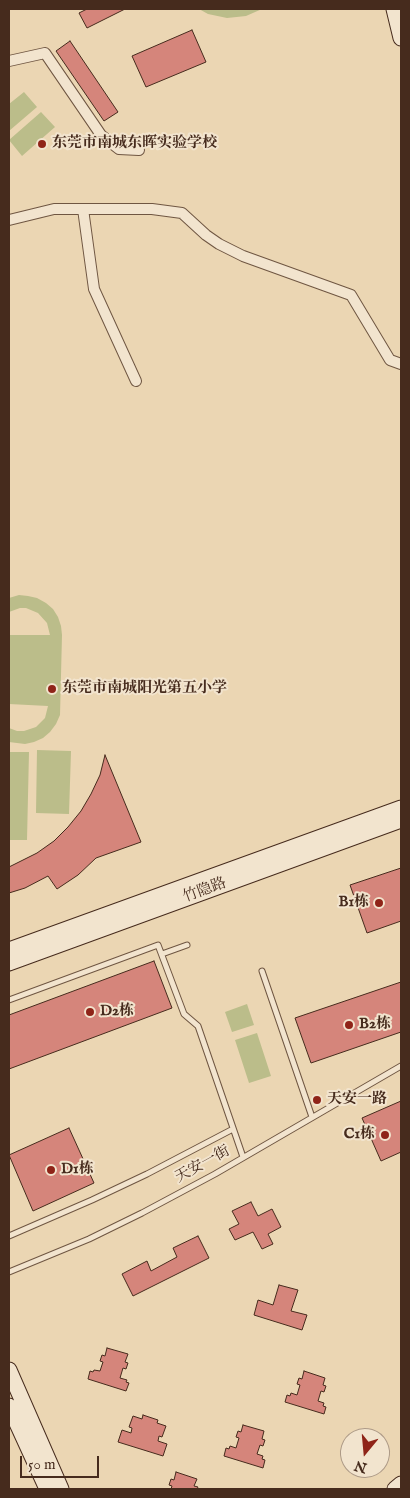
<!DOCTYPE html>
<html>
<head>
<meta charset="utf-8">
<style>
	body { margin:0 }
	#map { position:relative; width:410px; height:1498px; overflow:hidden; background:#ebd6b3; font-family:"IM FELL English",serif }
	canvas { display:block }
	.frame { position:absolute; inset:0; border:10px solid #462b1d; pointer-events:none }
	.north { position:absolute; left:340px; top:1428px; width:50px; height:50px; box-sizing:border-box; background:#f2e4ce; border:1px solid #ad9a87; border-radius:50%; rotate:197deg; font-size:14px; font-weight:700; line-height:20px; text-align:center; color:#462b1d }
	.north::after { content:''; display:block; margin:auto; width:18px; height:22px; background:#8f2418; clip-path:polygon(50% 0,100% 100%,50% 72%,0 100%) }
	.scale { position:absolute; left:20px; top:1456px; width:79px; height:22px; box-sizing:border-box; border:2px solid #462b1d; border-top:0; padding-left:6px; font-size:15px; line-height:18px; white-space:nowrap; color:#462b1d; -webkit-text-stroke:4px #f2e4ce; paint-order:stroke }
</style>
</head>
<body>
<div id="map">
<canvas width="410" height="1498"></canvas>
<div class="frame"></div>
<div class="north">N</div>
<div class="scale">50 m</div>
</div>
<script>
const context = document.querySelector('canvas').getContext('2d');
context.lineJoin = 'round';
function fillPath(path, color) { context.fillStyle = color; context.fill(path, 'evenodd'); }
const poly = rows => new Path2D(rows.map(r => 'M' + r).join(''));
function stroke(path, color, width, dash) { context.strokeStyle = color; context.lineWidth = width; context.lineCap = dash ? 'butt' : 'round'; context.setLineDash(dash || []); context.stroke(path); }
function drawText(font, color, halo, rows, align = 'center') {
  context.font = font + ' "IM FELL English","Noto Serif SC",serif'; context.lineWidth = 4; context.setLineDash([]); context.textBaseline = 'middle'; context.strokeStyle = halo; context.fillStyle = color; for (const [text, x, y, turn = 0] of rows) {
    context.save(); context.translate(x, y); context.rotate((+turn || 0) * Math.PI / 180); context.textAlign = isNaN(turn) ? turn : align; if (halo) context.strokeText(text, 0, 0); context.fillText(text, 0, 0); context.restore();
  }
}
fillPath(poly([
	[199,9,262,9,246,16,227,18,208,14],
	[24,92,37,107,9,131,9,104],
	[41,112,55,127,22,156,9,140],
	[19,595,28,596,37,598,46,603,53,609,58,617,61,626,62,635,60,715,56,724,50,732,43,738,34,742,25,744,9,742,9,728,17,731,24,731,36,727,45,718,48,706,9,704,9,635,50,635,47,623,38,613,26,608,20,608,9,612,9,598],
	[37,750,71,751,69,814,36,813],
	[9,752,29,752,27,840,9,840],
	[247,1004,254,1025,232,1032,225,1012],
	[257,1033,271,1076,249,1083,235,1040]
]), '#bbbd8a');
const building = poly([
	[87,9,125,9,87,28,79,13,87,9],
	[192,30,206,62,146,87,132,56,192,30],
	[70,41,118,112,104,121,56,51,70,41],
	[105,755,141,842,96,858,78,875,57,889,48,876,25,888,9,893,9,867,37,853,54,841,68,827,81,811,91,794,100,775,105,755],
	[401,868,401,921,367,933,350,885,401,868],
	[154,961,172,1008,9,1069,9,1015,154,961],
	[401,982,401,1032,311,1063,295,1018,401,982],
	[401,1101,401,1152,381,1161,362,1118,401,1101],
	[69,1128,94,1183,33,1211,9,1155,69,1128],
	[251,1202,258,1216,272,1209,281,1227,268,1234,273,1244,262,1249,253,1232,235,1240,229,1229,239,1224,232,1211,251,1202],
	[198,1236,209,1258,133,1296,122,1274,147,1261,151,1271,177,1257,173,1248,198,1236],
	[279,1285,298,1290,291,1311,307,1315,302,1330,254,1315,258,1300,273,1305,279,1285],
	[107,1348,128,1354,125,1362,128,1363,126,1369,123,1368,120,1378,127,1380,126,1382,129,1383,126,1391,88,1379,90,1371,93,1372,94,1370,100,1371,103,1362,100,1361,102,1355,105,1356,107,1348],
	[304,1371,325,1378,323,1385,326,1386,324,1392,321,1391,318,1401,324,1403,323,1406,326,1407,324,1414,285,1402,287,1395,290,1396,291,1393,297,1395,300,1385,297,1384,299,1378,302,1379,304,1371],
	[143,1415,158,1420,157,1423,166,1426,162,1437,159,1436,158,1441,167,1444,163,1456,118,1442,122,1430,131,1433,132,1428,129,1427,133,1416,142,1419,143,1415],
	[243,1425,264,1431,262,1439,265,1440,263,1446,260,1445,257,1454,263,1456,262,1459,265,1460,263,1468,224,1456,226,1448,229,1449,230,1446,236,1448,239,1438,236,1437,238,1431,241,1432,243,1425],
	[176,1472,197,1479,194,1486,198,1487,197,1489,171,1489,172,1486,169,1485,171,1479,174,1480,176,1472]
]);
fillPath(building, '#d5857b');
stroke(building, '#462b1d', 1);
const lane = poly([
	[162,954,187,945],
	[262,971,312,1117],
	[9,1000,158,945,184,1014,198,1026,243,1157],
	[9,1236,92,1200,147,1174,233,1129],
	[9,1272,89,1239,142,1213,215,1174,401,1066]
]);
const street = poly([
	[9,61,45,53,101,135,119,149,139,150],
	[83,209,94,289,136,381],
	[9,220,54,209,152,209,182,213,206,235,219,244,243,256,351,295,390,360,401,364]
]);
const secondary = poly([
	[394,9,401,38],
	[9,950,401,808],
	[9,963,401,820],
	[9,1370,61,1489],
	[9,1406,47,1489],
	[395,1489,401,1484]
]);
stroke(lane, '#6f5642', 7);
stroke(street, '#6f5642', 12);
stroke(secondary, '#462b1d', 17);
stroke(lane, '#f2e4ce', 5);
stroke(street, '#f2e4ce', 10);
stroke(secondary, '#f2e4ce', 15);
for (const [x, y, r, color] of [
	[42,144,5,"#8f2418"],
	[52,689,5,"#8f2418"],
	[379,903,5,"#8f2418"],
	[90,1012,5,"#8f2418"],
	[349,1025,5,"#8f2418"],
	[317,1100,5,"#8f2418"],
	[385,1135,5,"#8f2418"],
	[51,1170,5,"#8f2418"]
]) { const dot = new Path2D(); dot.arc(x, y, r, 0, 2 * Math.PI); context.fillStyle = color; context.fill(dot); stroke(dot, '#f2e4ce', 2); }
drawText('bold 15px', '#462b1d', '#f2e4ce', [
	["东莞市南城东晖实验学校",52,144],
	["东莞市南城阳光第五小学",62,689],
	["B1栋",369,903,"right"],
	["D2栋",100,1012],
	["B2栋",359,1025],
	["天安一路",327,1100],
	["C1栋",375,1135,"right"],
	["D1栋",61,1170]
], 'left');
drawText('15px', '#462b1d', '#f2e4ce', [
	["竹隐路",205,891,-20],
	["天安一街",203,1165,-29]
]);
</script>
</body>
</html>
